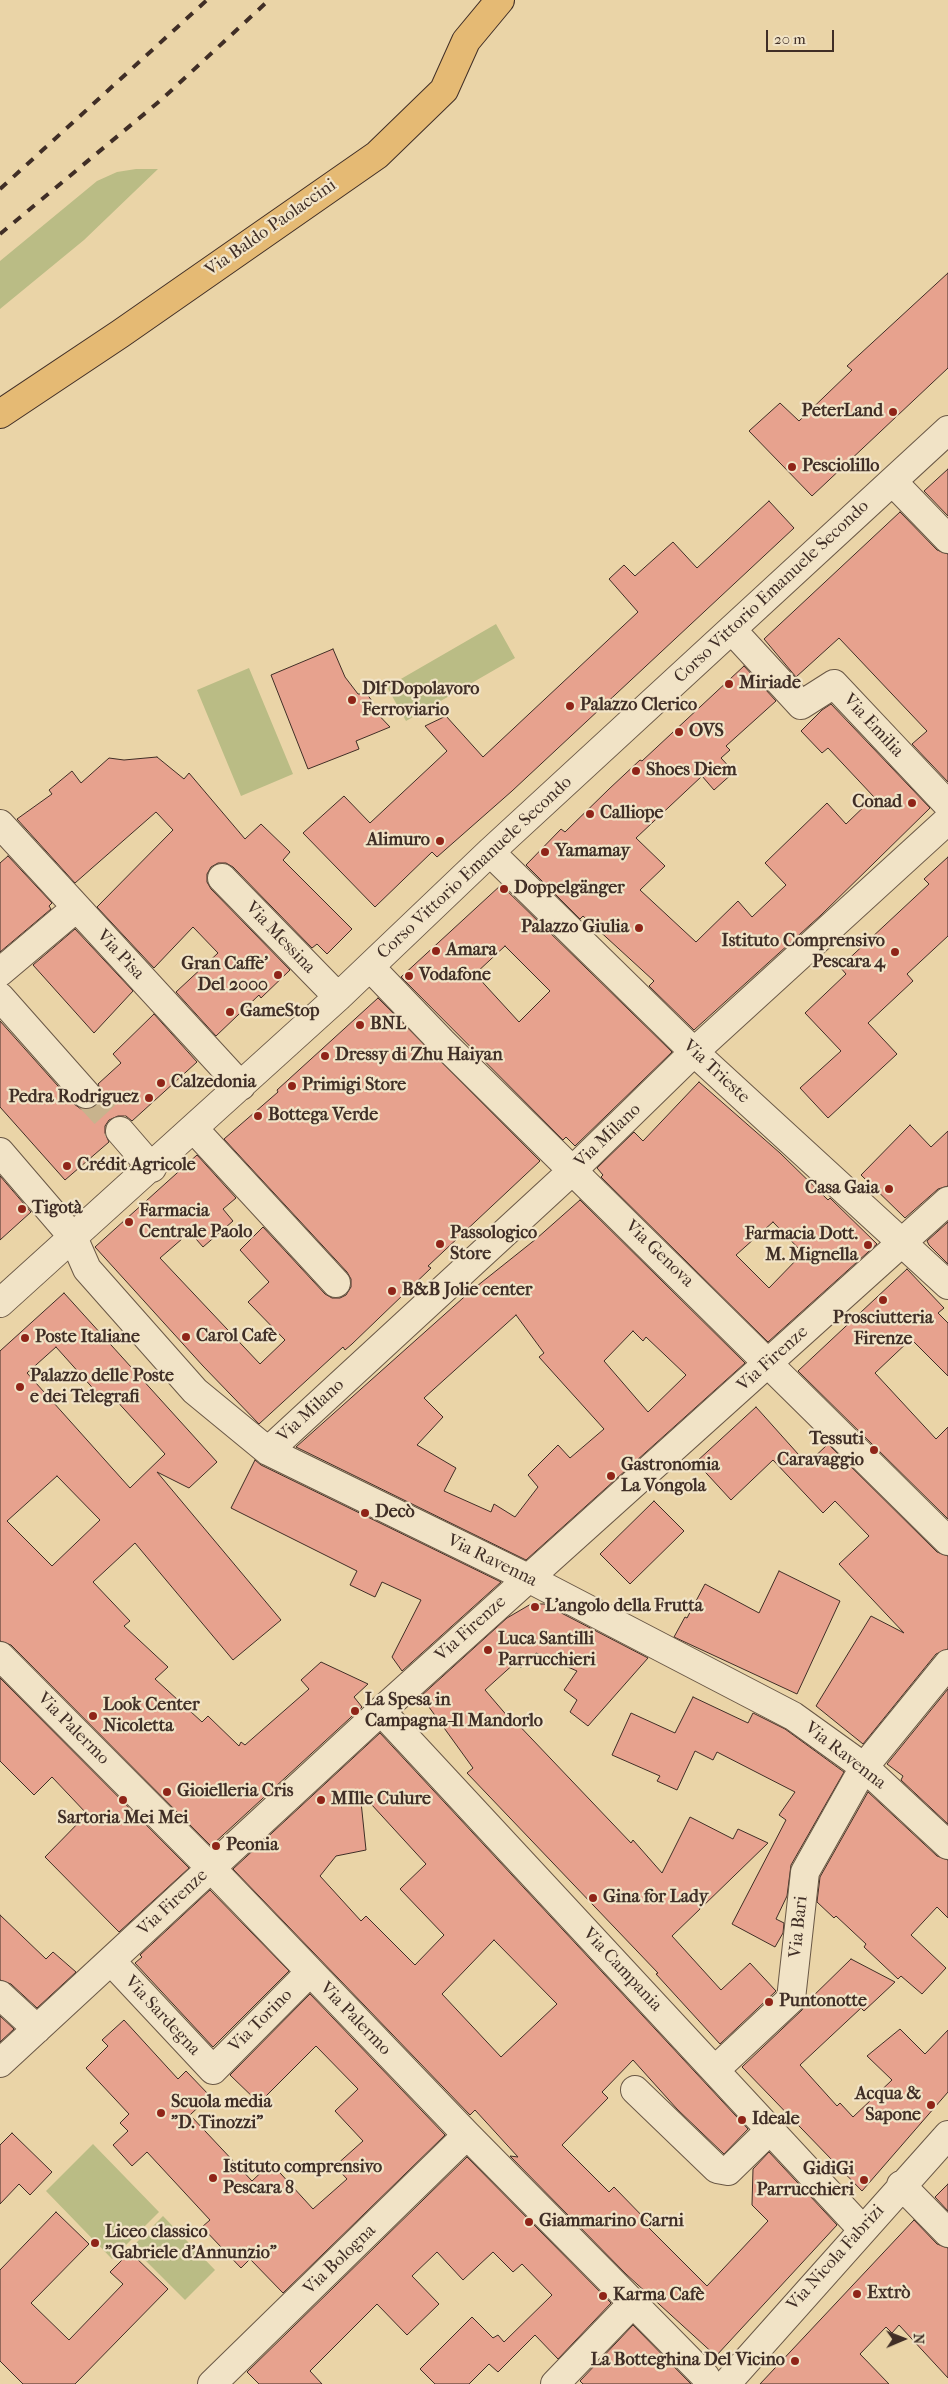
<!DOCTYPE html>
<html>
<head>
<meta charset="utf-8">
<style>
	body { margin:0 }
	#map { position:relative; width:948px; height:2384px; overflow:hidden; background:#ead4a7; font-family:"IM FELL French Canon",serif }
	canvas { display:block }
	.north { position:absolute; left:878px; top:2314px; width:50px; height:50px; -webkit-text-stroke:4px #f1e3c6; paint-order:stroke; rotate:89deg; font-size:14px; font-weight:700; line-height:20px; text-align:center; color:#402e26 }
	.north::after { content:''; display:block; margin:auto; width:18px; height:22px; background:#402e26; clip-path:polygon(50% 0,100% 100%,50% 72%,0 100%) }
	.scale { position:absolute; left:766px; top:30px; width:68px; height:22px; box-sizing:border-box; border:2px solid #402e26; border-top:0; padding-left:6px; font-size:15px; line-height:18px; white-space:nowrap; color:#402e26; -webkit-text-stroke:4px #f1e3c6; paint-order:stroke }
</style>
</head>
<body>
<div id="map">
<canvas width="948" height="2384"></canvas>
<div class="north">N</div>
<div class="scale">20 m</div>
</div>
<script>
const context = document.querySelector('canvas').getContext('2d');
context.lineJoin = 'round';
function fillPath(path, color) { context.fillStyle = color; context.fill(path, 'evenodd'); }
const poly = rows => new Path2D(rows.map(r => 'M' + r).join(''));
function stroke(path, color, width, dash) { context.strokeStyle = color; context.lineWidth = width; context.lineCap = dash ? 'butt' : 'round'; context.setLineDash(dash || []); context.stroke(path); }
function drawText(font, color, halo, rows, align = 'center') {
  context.font = font + ' "IM FELL French Canon",serif'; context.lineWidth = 4.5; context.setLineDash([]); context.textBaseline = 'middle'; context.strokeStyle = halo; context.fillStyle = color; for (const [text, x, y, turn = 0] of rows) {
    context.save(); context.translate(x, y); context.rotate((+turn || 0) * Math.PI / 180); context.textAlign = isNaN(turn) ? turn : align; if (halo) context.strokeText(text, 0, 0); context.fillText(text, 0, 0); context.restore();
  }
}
fillPath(poly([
	[136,169,158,169,84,240,0,309,0,261,97,181,117,172],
	[496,624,515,658,406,721,387,687],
	[249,668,293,774,241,796,197,690],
	[93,2144,159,2212,112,2259,46,2191],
	[163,2216,215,2270,185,2300,132,2247]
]), '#babc85');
const building = poly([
	[948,273,948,368,812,496,749,431,780,403,799,421,852,370,847,366,948,273],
	[948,469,948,516,924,491,948,469],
	[769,501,794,528,512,791,437,857,432,852,375,907,303,833,344,796,370,823,447,751,425,726,446,716,483,757,638,612,609,579,624,565,635,576,673,542,697,568,769,501],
	[900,512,937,550,948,554,948,782,912,744,927,731,839,638,796,677,764,639,900,512],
	[333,649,345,677,358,694,367,694,372,701,372,708,390,727,356,741,359,749,308,769,271,675,333,649],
	[744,666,776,701,726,746,730,750,721,758,734,772,714,790,702,776,636,838,665,866,640,890,696,942,738,901,752,917,786,885,765,863,827,803,846,824,874,797,828,748,822,753,801,731,822,710,831,704,930,808,821,915,694,1030,649,986,654,981,583,916,580,919,526,865,561,829,565,832,609,789,640,760,642,761,744,666],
	[157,757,184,779,189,773,245,839,261,824,290,852,283,860,352,929,327,954,317,944,312,948,233,867,226,863,218,863,211,867,207,874,207,882,211,889,290,970,261,998,259,995,216,1036,176,992,218,953,193,927,154,968,97,907,173,830,156,812,75,883,17,819,52,794,49,790,72,771,81,783,109,758,124,760,157,757],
	[8,856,52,903,49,906,51,909,0,952,0,863,8,856],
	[948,857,948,936,907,974,913,981,868,1023,897,1054,828,1118,800,1088,841,1051,805,1013,846,974,840,967,929,884,924,879,948,857],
	[501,885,672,1052,575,1146,566,1137,563,1140,401,977,501,885],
	[505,946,550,991,519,1022,475,974,505,946],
	[75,929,133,991,94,1033,33,965,75,929],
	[378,998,540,1161,428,1266,431,1268,352,1344,345,1350,343,1347,259,1424,203,1366,95,1247,197,1155,236,1198,223,1209,233,1221,203,1247,190,1232,160,1258,260,1364,285,1340,248,1302,269,1282,240,1250,263,1227,325,1294,332,1298,340,1298,346,1295,351,1287,351,1279,347,1272,224,1139,278,1092,277,1090,378,998],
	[154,1014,197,1062,132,1121,126,1116,118,1116,109,1120,105,1126,105,1133,109,1142,65,1180,0,1107,0,1021,74,1104,81,1109,89,1109,96,1106,101,1099,101,1091,98,1084,121,1063,113,1054,154,1014],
	[699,1082,780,1153,828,1200,830,1198,877,1244,768,1342,601,1177,603,1175,597,1168,634,1132,643,1141,699,1082],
	[773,1222,803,1253,769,1288,736,1255,773,1222],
	[910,1125,931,1147,948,1131,948,1186,938,1189,905,1218,861,1175,910,1125],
	[0,1176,31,1212,0,1240,0,1176],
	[580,1200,745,1363,526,1560,296,1447,472,1290,536,1239,580,1200],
	[516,1315,544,1353,539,1357,604,1429,570,1458,558,1445,528,1475,538,1487,515,1517,494,1504,491,1512,444,1491,456,1468,417,1445,443,1417,424,1398,516,1315],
	[633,1331,643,1341,646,1337,686,1375,648,1412,604,1361,633,1331],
	[948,1222,948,1264,929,1245,927,1241,948,1222],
	[907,1269,944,1308,938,1313,948,1323,948,1376,911,1339,875,1373,936,1439,948,1427,948,1519,798,1371,907,1269],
	[64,1293,217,1462,189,1488,157,1472,281,1620,233,1660,135,1543,93,1582,130,1621,124,1626,168,1667,155,1679,202,1722,208,1716,239,1746,241,1742,245,1745,309,1689,301,1680,321,1662,368,1684,354,1697,362,1707,211,1846,11,1645,0,1641,0,1351,64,1293],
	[56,1347,107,1404,114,1398,165,1454,130,1488,27,1373,56,1347],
	[57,1476,100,1520,52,1566,7,1521,57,1476],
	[756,1407,807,1464,828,1444,937,1552,948,1556,948,1649,936,1654,863,1744,816,1706,871,1616,904,1633,839,1564,869,1536,835,1501,823,1513,773,1460,731,1500,696,1462,756,1407],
	[255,1460,261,1465,501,1582,402,1671,392,1657,421,1600,382,1582,375,1597,350,1585,357,1571,231,1508,255,1460],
	[654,1501,684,1531,630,1584,600,1554,654,1501],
	[779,1571,840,1601,797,1694,674,1637,685,1617,687,1618,705,1584,759,1613,779,1571],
	[531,1604,544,1604,648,1658,588,1726,570,1712,577,1700,564,1690,577,1671,536,1653,521,1668,516,1662,485,1690,509,1718,511,1717,631,1843,633,1840,662,1873,690,1817,733,1839,738,1829,768,1843,701,1908,698,1906,700,1909,672,1936,721,1990,750,1963,776,1991,720,2044,656,1974,658,1973,467,1773,473,1768,421,1696,507,1618,531,1604],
	[0,1678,189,1868,119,1932,45,1857,87,1814,52,1777,34,1795,0,1761,0,1678],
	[948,1689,948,1824,901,1780,903,1776,887,1764,948,1689],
	[693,1697,748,1723,753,1713,785,1729,844,1772,791,1865,787,1896,776,1919,784,1923,783,1933,775,1947,732,1924,786,1820,779,1815,795,1792,717,1752,713,1760,695,1751,677,1790,657,1781,660,1776,612,1755,631,1713,675,1733,693,1697],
	[380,1733,748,2129,724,2154,677,2109,633,2060,602,2092,608,2098,562,2145,609,2192,614,2187,650,2224,648,2227,707,2286,768,2221,752,2205,753,2169,769,2152,837,2225,716,2356,626,2274,510,2156,518,2157,475,2110,470,2115,233,1869,380,1733],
	[360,1792,426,1864,400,1889,444,1935,415,1965,366,1916,361,1921,320,1876,336,1856,366,1850,360,1792],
	[494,1940,557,2004,501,2057,442,1994,494,1940],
	[868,1792,937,1856,948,1860,948,1918,937,1907,911,1935,946,1968,922,1994,901,1976,898,1979,864,1947,866,1944,836,1916,834,1918,817,1902,820,1877,868,1792],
	[210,1890,289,1971,213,2047,135,1963,142,1957,140,1955,210,1890],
	[0,1915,46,1959,53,1952,76,1972,37,2008,11,1984,0,1980,0,1915],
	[851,1959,895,1982,864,2011,861,2008,800,2065,837,2106,840,2103,853,2117,892,2080,867,2056,900,2029,925,2054,948,2030,948,2092,862,2191,742,2067,802,2010,805,2004,851,1959],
	[310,1994,445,2135,283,2293,250,2259,241,2268,202,2227,210,2220,147,2152,132,2166,113,2145,128,2131,120,2123,129,2114,86,2068,108,2046,102,2040,124,2020,178,2079,186,2071,210,2096,190,2115,252,2181,271,2163,313,2209,347,2179,335,2166,363,2141,335,2111,358,2089,316,2046,259,2103,230,2075,310,1994],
	[0,2016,14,2029,0,2042,0,2016],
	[12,2133,52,2172,30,2195,19,2184,0,2204,0,2145,12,2133],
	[467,2157,611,2303,558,2359,535,2335,498,2372,489,2364,469,2384,435,2384,420,2369,472,2317,493,2338,498,2335,504,2342,552,2295,522,2264,513,2272,493,2252,463,2280,437,2252,412,2276,439,2304,407,2335,377,2304,310,2371,322,2384,259,2384,247,2372,467,2157],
	[948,2184,948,2211,935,2197,948,2184],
	[56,2212,89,2244,31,2303,69,2340,123,2284,110,2272,130,2252,168,2289,75,2384,23,2384,0,2361,0,2270,56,2212],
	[914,2220,937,2244,948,2248,948,2378,899,2325,892,2333,886,2327,860,2354,889,2384,760,2384,914,2220],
	[633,2325,691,2384,583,2384,580,2381,633,2325]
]);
fillPath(building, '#e7a28e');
stroke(building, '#402e26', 1);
stroke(poly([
	[86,1094,120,1131]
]), '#c8b38d', 28, [28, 14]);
const minor = poly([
	[893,482,948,539],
	[732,630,801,705,834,684,948,805],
	[0,824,241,1086],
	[490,852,694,1052,948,1285],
	[222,878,338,997],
	[370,967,442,1042,948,1541],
	[0,972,76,908],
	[0,997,86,1094],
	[194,1129,336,1283],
	[120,1131,152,1168],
	[0,1152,73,1237,87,1269,195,1391,268,1451,528,1578,793,1716,864,1767,948,1845],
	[0,1303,338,997,490,852,948,430],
	[268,1451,573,1170,694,1052,948,820],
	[0,1656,210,1867,467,2135,705,2376,708,2384],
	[381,1711,862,2229],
	[111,1961,213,2070,310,1972],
	[0,1995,37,2029],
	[0,2063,381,1711,948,1201],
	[715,2070,791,1999,805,1872,864,1767,948,1664],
	[635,2090,717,2169,728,2171,770,2130],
	[901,2185,948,2233],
	[212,2384,467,2135],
	[555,2384,632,2304],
	[726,2384,948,2135]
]);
const major = poly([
	[0,414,120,334,377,155,444,90,466,41,500,0]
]);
stroke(minor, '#6a5846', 30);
stroke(major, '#402e26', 30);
stroke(minor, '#f1e3c6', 28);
stroke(major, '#e5ba74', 28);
stroke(poly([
	[0,189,207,0],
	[0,234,161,100,269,0]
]), '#402e26', 4, [9, 9]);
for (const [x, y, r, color] of [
	[893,412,5,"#8f2418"],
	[792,467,5,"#8f2418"],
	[729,684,5,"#8f2418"],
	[352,700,5,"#8f2418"],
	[570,706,5,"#8f2418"],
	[679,732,5,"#8f2418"],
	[636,771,5,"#8f2418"],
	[912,803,5,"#8f2418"],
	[590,814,5,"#8f2418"],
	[440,841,5,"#8f2418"],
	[545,852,5,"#8f2418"],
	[504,889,5,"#8f2418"],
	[639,928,5,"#8f2418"],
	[436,951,5,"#8f2418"],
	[895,952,5,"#8f2418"],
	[278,975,5,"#8f2418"],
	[409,976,5,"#8f2418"],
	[230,1012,5,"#8f2418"],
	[360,1025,5,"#8f2418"],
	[325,1056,5,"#8f2418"],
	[161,1083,5,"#8f2418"],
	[292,1086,5,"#8f2418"],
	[149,1098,5,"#8f2418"],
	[258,1116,5,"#8f2418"],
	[67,1166,5,"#8f2418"],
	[889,1189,5,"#8f2418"],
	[22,1209,5,"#8f2418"],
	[129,1222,5,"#8f2418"],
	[440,1244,5,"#8f2418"],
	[868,1245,5,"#8f2418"],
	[392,1291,5,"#8f2418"],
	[883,1300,5,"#8f2418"],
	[186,1337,5,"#8f2418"],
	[25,1338,5,"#8f2418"],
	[20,1387,5,"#8f2418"],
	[874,1450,5,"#8f2418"],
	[611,1476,5,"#8f2418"],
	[365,1513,5,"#8f2418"],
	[535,1607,5,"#8f2418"],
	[488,1650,5,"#8f2418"],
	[355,1711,5,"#8f2418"],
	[93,1716,5,"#8f2418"],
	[167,1792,5,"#8f2418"],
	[123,1800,5,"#8f2418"],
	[321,1800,5,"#8f2418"],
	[216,1846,5,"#8f2418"],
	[593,1898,5,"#8f2418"],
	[769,2002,5,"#8f2418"],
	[931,2105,5,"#8f2418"],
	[161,2113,5,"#8f2418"],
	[742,2120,5,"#8f2418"],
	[213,2178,5,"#8f2418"],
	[864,2180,5,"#8f2418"],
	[529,2222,5,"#8f2418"],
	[95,2243,5,"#8f2418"],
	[857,2294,5,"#8f2418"],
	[603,2296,5,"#8f2418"],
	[795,2361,5,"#8f2418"]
]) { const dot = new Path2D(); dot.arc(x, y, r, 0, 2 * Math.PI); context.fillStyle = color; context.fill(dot); stroke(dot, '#f1e3c6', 2); }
drawText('18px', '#402e26', '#f1e3c6', [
	["Via Baldo Paolaccini",271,228,-35],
	["Corso Vittorio Emanuele Secondo",772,592,-43],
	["Via Emilia",873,726,47],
	["Corso Vittorio Emanuele Secondo",475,868,-43],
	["Via Messina",280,938,46],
	["Via Pisa",120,955,47],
	["Via Trieste",716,1072,43],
	["Via Milano",608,1136,-44],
	["Via Genova",659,1254,44],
	["Via Firenze",773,1359,-42],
	["Via Milano",311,1411,-43],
	["Via Ravenna",492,1561,26],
	["Via Firenze",471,1629,-42],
	["Via Palermo",73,1729,45],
	["Via Ravenna",845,1756,38],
	["Via Firenze",173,1903,-43],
	["Via Bari",799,1927,-84],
	["Via Campania",622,1970,47],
	["Via Sardegna",162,2016,47],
	["Via Palermo",355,2019,46],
	["Via Torino",261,2021,-45],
	["Via Nicola Fabrizi",836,2258,-48],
	["Via Bologna",340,2260,-44]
]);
drawText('bold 18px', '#402e26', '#f1e3c6', [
	["PeterLand",883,412,"right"],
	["Pesciolillo",802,467],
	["Miriade",739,684],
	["Dlf Dopolavoro",362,690],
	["Ferroviario",362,711],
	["Palazzo Clerico",580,706],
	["OVS",689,732],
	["Shoes Diem",646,771],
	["Conad",902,803,"right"],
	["Calliope",600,814],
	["Alimuro",430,841,"right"],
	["Yamamay",555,852],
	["Doppelgänger",514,889],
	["Palazzo Giulia",629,928,"right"],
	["Istituto Comprensivo",885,942,"right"],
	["Pescara 4",885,963,"right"],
	["Amara",446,951],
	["Gran Caffe'",268,965,"right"],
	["Del 2000",268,986,"right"],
	["Vodafone",419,976],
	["GameStop",240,1012],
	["BNL",370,1025],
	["Dressy di Zhu Haiyan",335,1056],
	["Calzedonia",171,1083],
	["Primigi Store",302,1086],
	["Pedra Rodriguez",139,1098,"right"],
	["Bottega Verde",268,1116],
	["Crédit Agricole",77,1166],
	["Casa Gaia",879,1189,"right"],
	["Tigotà",32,1209],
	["Farmacia",139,1212],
	["Centrale Paolo",139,1233],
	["Passologico",450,1234],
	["Store",450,1255],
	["Farmacia Dott.",858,1235,"right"],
	["M. Mignella",858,1256,"right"],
	["B&B Jolie center",402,1291],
	["Prosciutteria",883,1319,"center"],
	["Firenze",883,1340,"center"],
	["Carol Cafè",196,1337],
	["Poste Italiane",35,1338],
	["Palazzo delle Poste",30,1377],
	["e dei Telegrafi",30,1398],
	["Tessuti",864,1440,"right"],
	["Caravaggio",864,1461,"right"],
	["Gastronomia",621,1466],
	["La Vongola",621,1487],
	["Decò",375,1513],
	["L'angolo della Frutta",545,1607],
	["Luca Santilli",498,1640],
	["Parrucchieri",498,1661],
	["La Spesa in",365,1701],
	["Campagna-Il Mandorlo",365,1722],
	["Look Center",103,1706],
	["Nicoletta",103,1727],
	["Gioielleria Cris",177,1792],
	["MIlle Culure",331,1800],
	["Sartoria Mei Mei",123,1819,"center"],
	["Peonia",226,1846],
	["Gina for Lady",603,1898],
	["Puntonotte",779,2002],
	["Acqua &",921,2095,"right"],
	["Sapone",921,2116,"right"],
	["Scuola media",171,2103],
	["\"D. Tinozzi\"",171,2124],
	["Ideale",752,2120],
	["Istituto comprensivo",223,2168],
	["Pescara 8",223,2189],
	["GidiGi",854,2170,"right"],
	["Parrucchieri",854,2191,"right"],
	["Giammarino Carni",539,2222],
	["Liceo classico",105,2233],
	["\"Gabriele d'Annunzio\"",105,2254],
	["Extrò",867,2294],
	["Karma Cafè",613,2296],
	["La Botteghina Del Vicino",785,2361,"right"]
], 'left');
</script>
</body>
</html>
